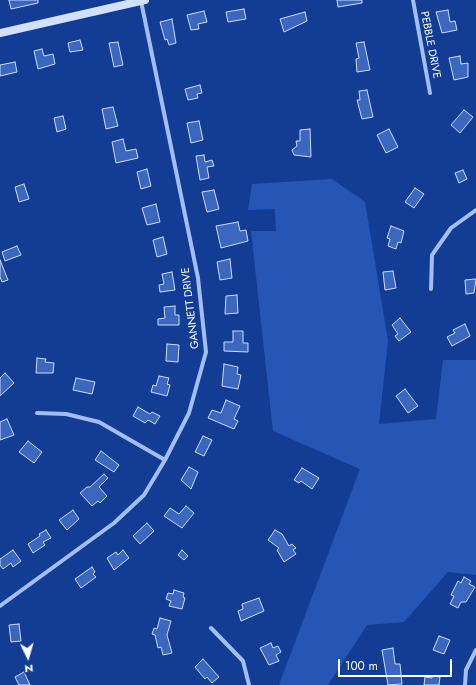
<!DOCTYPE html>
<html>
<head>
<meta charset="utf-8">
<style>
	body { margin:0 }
	#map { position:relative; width:476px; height:685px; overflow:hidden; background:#133d95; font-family:Jost,sans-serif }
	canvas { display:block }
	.north { position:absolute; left:8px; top:637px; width:40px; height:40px; -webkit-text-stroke:3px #133d95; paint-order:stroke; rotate:175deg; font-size:11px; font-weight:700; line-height:16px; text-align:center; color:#fff }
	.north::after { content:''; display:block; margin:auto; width:14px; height:18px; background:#fff; clip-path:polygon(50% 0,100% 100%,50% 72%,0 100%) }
	.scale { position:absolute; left:338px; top:659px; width:114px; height:18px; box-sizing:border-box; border:2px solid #fff; border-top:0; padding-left:5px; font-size:12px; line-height:14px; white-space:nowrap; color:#fff; -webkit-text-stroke:3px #133d95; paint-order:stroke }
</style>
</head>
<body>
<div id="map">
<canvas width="476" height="685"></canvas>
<div class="north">N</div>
<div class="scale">100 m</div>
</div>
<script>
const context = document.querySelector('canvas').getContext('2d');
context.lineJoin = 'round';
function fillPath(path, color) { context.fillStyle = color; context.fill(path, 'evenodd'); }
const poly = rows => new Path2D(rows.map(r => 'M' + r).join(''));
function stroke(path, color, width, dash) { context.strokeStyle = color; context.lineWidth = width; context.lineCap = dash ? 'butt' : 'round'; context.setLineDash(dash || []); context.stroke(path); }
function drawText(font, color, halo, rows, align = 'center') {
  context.font = font + ' Jost,sans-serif'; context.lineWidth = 4; context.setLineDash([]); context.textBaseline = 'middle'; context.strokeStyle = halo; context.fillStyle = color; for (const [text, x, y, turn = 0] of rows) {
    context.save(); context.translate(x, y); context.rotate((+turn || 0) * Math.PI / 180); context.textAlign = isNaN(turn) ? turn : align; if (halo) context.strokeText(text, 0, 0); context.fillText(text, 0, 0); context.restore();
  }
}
fillPath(poly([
	[332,179,365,202,388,341,379,424,436,419,443,360,476,360,476,575,448,572,404,622,367,625,328,685,279,685,360,469,273,431,251,231,276,231,275,209,248,210,252,184]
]), '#2656b5');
const building = poly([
	[9,0,38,0,38,3,11,9,9,0],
	[337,0,362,0,362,3,338,7,337,0],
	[244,9,246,19,228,22,226,12,244,9],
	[448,10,450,22,455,21,457,30,442,33,436,12,448,10],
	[204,11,207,22,198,24,199,29,191,30,187,15,204,11],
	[305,12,307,21,284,32,280,19,305,12],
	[172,19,176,43,169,45,167,39,165,40,160,22,172,19],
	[80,40,83,50,70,52,68,43,80,40],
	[118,42,123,65,114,67,109,43,118,42],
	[364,42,370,70,357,72,356,59,359,58,356,43,364,42],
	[42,49,44,56,53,54,55,64,38,69,34,51,42,49],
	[460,56,461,64,468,63,468,77,454,80,449,58,460,56],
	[15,62,17,72,0,76,0,65,15,62],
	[200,85,202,93,197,94,198,98,188,100,185,89,200,85],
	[367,90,373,117,362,119,357,100,360,100,359,91,367,90],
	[113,107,118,126,106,129,102,109,113,107],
	[464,110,473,117,460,133,451,125,464,110],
	[63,116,66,129,57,132,54,118,63,116],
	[199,121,203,140,191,143,187,123,199,121],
	[310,129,311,157,294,155,292,150,297,146,296,141,300,141,300,130,310,129],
	[389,129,398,147,386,153,377,135,389,129],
	[123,139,126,151,136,149,138,158,116,163,112,142,123,139],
	[204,155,205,162,212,160,214,166,207,167,209,178,200,180,196,156,204,155],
	[147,169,151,186,141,189,137,172,147,169],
	[463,170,467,179,459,183,455,173,463,170],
	[24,184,29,199,19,202,15,187,24,184],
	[415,188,424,194,414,208,405,202,415,188],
	[214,190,219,209,207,212,202,192,214,190],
	[156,204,160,222,147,225,142,208,156,204],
	[238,222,240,231,246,230,248,241,221,248,216,226,238,222],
	[391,226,404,231,401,243,398,242,396,249,388,246,390,239,387,238,391,226],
	[163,237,167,254,157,257,153,240,163,237],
	[17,246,21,255,5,261,2,252,17,246],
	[230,259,232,278,220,280,217,262,230,259],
	[0,260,8,280,2,282,0,277,0,260],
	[393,271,396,288,385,290,383,272,393,271],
	[172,272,175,290,160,292,159,285,164,284,162,274,172,272],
	[476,279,474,293,466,294,465,280,476,279],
	[237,295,238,313,225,314,226,296,237,295],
	[175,306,175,315,179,315,179,325,158,325,158,319,165,318,164,307,175,306],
	[400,318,411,332,399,341,395,336,398,334,392,325,400,318],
	[465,324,470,336,452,346,447,337,455,333,453,330,465,324],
	[233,331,243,331,243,343,248,343,248,352,224,351,224,342,233,342,233,331],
	[167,344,179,345,178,362,166,361,167,344],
	[37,358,46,359,45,362,54,363,53,373,36,373,37,358],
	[224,364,238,367,237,374,241,375,238,389,222,386,224,364],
	[5,373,14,383,0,396,0,378,5,373],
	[159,376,169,378,167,384,170,385,167,396,151,392,153,385,156,386,159,376],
	[76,378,95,382,92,394,73,390,76,378],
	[405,389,418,406,408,413,396,396,405,389],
	[226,400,240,406,234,419,238,421,234,429,208,418,212,410,221,413,226,400],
	[138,407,150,414,152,412,160,416,155,424,148,420,145,423,133,416,138,407],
	[7,419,14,435,0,440,0,422,7,419],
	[203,436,212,440,204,456,195,452,203,436],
	[28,441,42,452,34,463,19,452,28,441],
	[101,451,119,465,114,472,95,460,101,451],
	[189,467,198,472,191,489,181,480,189,467],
	[302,468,319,478,312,489,301,481,299,483,294,480,302,468],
	[104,474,108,478,99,487,107,496,100,503,98,501,92,506,80,493,87,487,90,487,104,474],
	[186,506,194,513,182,528,164,516,170,508,179,514,186,506],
	[73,510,79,519,67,530,59,520,73,510],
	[147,523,154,531,140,544,133,536,147,523],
	[46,530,51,538,43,542,45,545,33,553,28,544,40,536,39,534,46,530],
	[275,530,282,534,289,546,292,544,296,548,293,550,296,554,284,562,277,550,279,548,268,540,275,530],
	[13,550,21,561,13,567,11,563,3,569,0,565,0,559,13,550],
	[123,550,129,558,114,570,107,558,116,552,118,555,123,550],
	[182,550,188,556,184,560,178,555,182,550],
	[92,567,95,572,93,574,96,577,81,588,75,579,92,567],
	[464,577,471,581,469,584,475,587,466,602,461,602,458,608,450,604,454,596,451,595,458,581,461,583,464,577],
	[174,590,184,593,183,597,185,598,182,609,169,606,171,601,166,599,168,593,173,594,174,590],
	[259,598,264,611,241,621,238,611,243,609,242,604,259,598],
	[160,618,171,621,167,635,172,653,163,655,161,647,158,648,155,635,152,634,154,628,157,629,160,618],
	[19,624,21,641,11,642,9,625,19,624],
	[439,636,450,640,444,654,433,650,439,636],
	[271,643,273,648,278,646,281,652,276,655,279,661,269,665,260,648,271,643],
	[393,648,395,664,400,664,402,684,388,685,382,650,393,648],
	[203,659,219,677,212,683,207,677,205,679,195,667,203,659],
	[24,672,30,685,19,685,15,677,24,672],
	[432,676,440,677,439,685,424,685,425,677,432,678,432,676]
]);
fillPath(building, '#3c67be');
stroke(building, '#cbdcfd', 1);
stroke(poly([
	[413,0,430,93],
	[431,289,432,255,451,228,476,210],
	[37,413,66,414,99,422,165,460],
	[0,606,114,523,144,495,165,460,189,413,206,352,198,278,141,1],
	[211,628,243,661,249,685],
	[465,685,466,670,476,650]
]), '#a3bef2', 4);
stroke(poly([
	[0,33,145,0]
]), '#d3e0fc', 8);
drawText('11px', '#fff', '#133d95', [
	["PEBBLE DRIVE",430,45,79],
	["GANNETT DRIVE",191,308,-97]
]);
</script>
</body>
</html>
